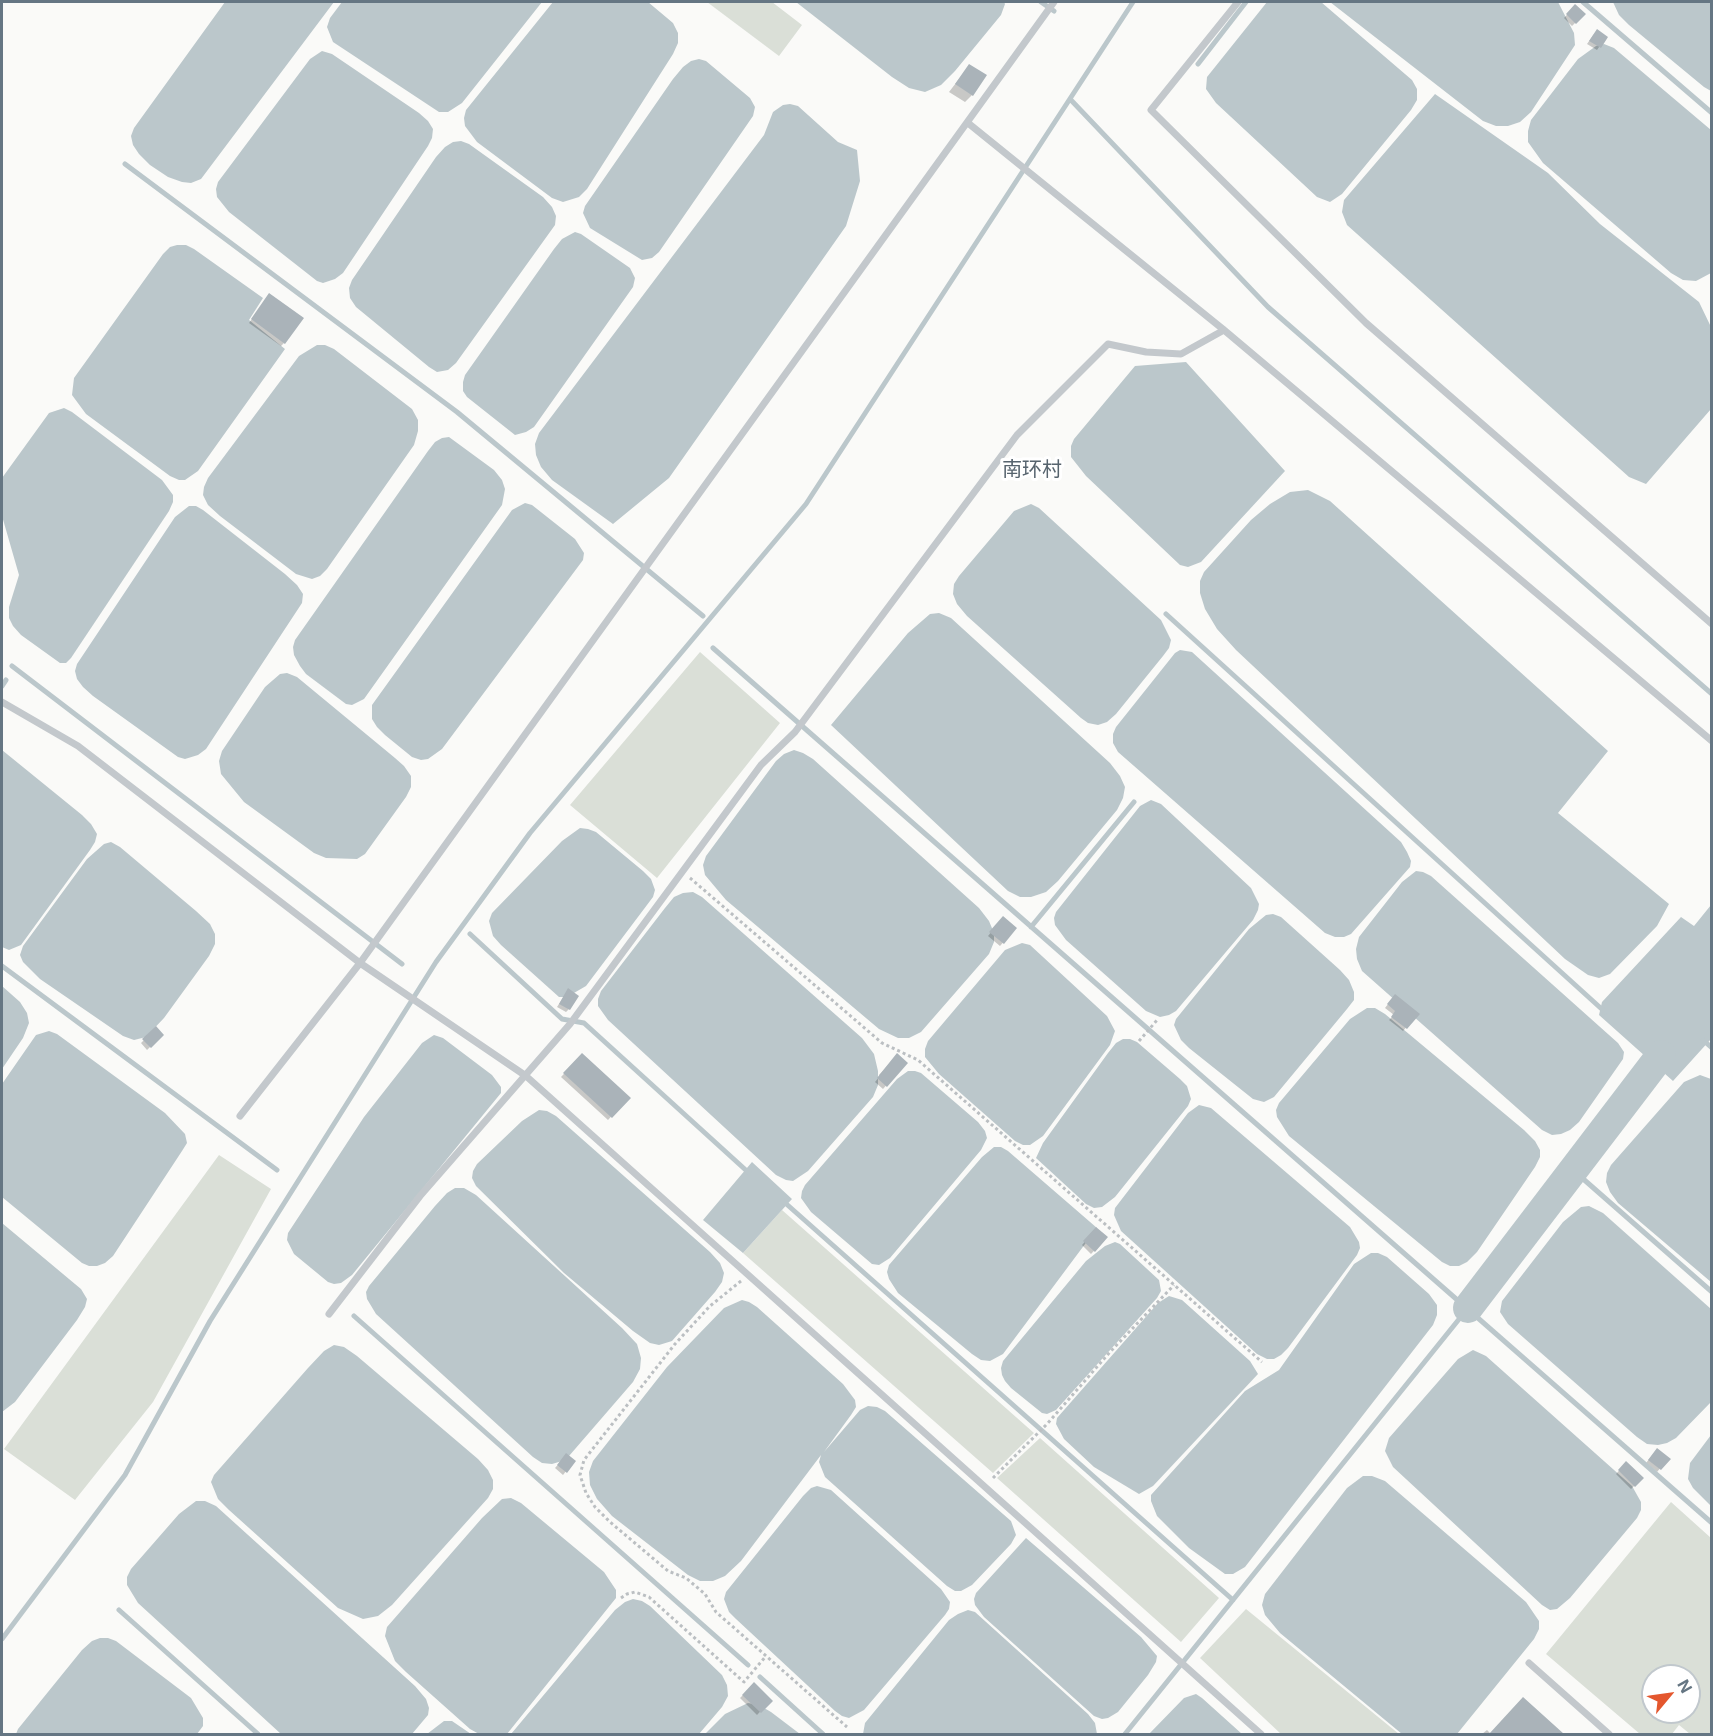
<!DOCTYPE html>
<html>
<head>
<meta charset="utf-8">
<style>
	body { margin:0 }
	#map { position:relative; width:1713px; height:1736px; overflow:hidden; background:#fafaf8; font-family:Inter,sans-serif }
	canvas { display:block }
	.frame { position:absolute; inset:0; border:3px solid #657683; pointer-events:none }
	.north { position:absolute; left:1641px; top:1664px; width:60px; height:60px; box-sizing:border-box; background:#fff; border:2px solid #c1c8cd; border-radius:50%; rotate:61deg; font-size:16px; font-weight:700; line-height:24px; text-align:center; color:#657683 }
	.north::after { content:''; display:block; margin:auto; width:21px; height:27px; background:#e4572e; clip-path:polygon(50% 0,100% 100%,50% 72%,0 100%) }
</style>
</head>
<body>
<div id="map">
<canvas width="1713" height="1736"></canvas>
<div class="frame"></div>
<div class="north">N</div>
</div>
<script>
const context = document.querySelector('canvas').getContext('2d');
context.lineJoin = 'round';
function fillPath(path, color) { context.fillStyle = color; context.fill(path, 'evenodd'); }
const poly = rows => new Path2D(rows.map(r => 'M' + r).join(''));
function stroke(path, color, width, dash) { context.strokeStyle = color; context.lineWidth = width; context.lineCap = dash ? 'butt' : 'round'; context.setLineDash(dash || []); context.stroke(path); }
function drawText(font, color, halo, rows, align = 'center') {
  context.font = font + ' Inter,"Noto Sans SC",sans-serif'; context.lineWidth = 6; context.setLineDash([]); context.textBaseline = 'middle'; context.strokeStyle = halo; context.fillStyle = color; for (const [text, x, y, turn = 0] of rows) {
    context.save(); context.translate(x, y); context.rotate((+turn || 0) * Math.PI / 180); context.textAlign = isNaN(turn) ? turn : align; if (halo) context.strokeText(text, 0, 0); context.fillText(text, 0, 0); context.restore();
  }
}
fillPath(poly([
	[707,2,772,2,802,25,779,56],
	[700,652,780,723,657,878,570,805],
	[219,1155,271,1189,153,1402,75,1500,4,1449],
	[782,1210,1034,1433,993,1473,743,1253],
	[1040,1438,1219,1598,1181,1642,997,1478],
	[1671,1502,1711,1538,1711,1734,1690,1734,1679,1725,1672,1734,1640,1734,1546,1654],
	[1653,1676,1689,1676,1689,1712,1653,1712],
	[1246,1609,1399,1734,1281,1734,1200,1658]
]), '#dadfd7');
fillPath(poly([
	[225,2,334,2,201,179,191,183,182,182,168,177,150,165,139,154,133,145,131,136,134,128],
	[342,2,542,2,462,103,448,112,439,112,333,42,327,27,330,18],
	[553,2,648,2,673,23,678,33,678,43,673,54,587,189,579,197,563,202,552,198,477,142,465,126,464,118,466,110],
	[796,2,1004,2,1005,4,1001,15,955,71,941,85,925,92,909,88,892,77],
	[1267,2,1321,2,1412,80,1417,89,1417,100,1411,110,1342,194,1330,202,1317,197,1216,103,1206,89,1207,77],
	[1330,2,1558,2,1574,33,1575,45,1531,112,1520,122,1508,126,1496,126,1483,121],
	[1613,2,1711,2,1711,91,1704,87,1629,25,1619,15],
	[1604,44,1614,48,1711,130,1711,273,1696,281,1683,280,1671,273,1543,163,1528,142,1528,131,1531,120,1578,59,1596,46],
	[322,51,332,54,419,113,428,121,433,129,432,138,428,146,343,273,335,279,323,283,317,281,229,212,217,197,216,189,218,182,310,59],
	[699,59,706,61,750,98,755,107,753,116,659,252,652,258,642,260,590,228,583,213,585,206,673,79,683,67,691,61],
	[1435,94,1548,173,1600,224,1699,302,1711,327,1711,409,1646,484,1629,477,1347,225,1342,212,1344,200],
	[790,104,798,106,838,142,857,150,860,181,846,226,669,478,613,524,552,480,541,467,536,455,535,444,539,433,764,135,773,112,783,105],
	[461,141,469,144,543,197,552,207,556,216,555,225,456,363,448,370,437,372,429,367,356,307,350,298,349,288,352,280,436,157,445,147,453,142],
	[575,232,581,234,630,268,635,278,633,287,534,427,526,432,515,435,467,397,463,391,463,382,465,375,554,249,562,239],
	[177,245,186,245,194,249,263,298,249,320,285,349,198,471,185,480,179,480,170,476,86,414,72,395,74,378,163,254,170,247],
	[317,345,325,345,334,349,412,409,418,420,418,431,414,445,327,569,320,576,312,579,296,574,220,516,208,505,203,495,204,487,208,478,299,356],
	[1186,362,1285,471,1201,562,1188,567,1180,565,1086,476,1071,457,1071,446,1074,439,1135,366],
	[64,408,72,412,162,480,173,495,173,502,169,511,71,658,66,663,60,663,21,635,13,626,9,618,9,607,19,575,2,516,2,478,49,413],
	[449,437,494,470,502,480,505,489,502,505,364,699,352,705,346,704,306,674,300,666,294,655,293,647,295,640,428,451,435,442,442,438],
	[1308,490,1330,501,1608,751,1558,813,1669,904,1657,926,1610,974,1599,978,1588,975,1565,959,1236,650,1217,629,1205,609,1200,593,1200,581,1204,572,1251,520,1270,504,1290,492],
	[525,503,532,505,575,539,584,553,583,560,442,749,428,759,421,760,412,757,385,735,377,727,372,719,372,705,512,510],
	[1031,504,1039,508,1161,620,1171,640,1169,648,1163,656,1116,714,1107,722,1098,725,1088,723,1081,718,967,616,957,604,953,594,954,584,959,576,1014,511],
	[189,506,196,506,203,510,285,574,297,585,303,594,302,603,206,749,198,755,185,759,178,757,93,696,83,687,77,679,75,671,77,664,175,517],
	[939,613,951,618,1110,763,1120,776,1125,787,1123,798,1117,810,1058,881,1046,892,1031,897,1020,897,1008,891,831,725,908,633,930,614],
	[1180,650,1192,652,1401,842,1407,852,1411,861,1410,867,1351,934,1344,937,1335,937,1325,933,1118,752,1113,743,1113,734,1116,727,1175,653],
	[287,673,297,677,395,758,404,766,411,776,411,787,406,797,365,854,357,859,326,858,314,853,244,802,221,774,219,761,222,751,265,687,280,674],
	[2,750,82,815,91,824,97,834,95,842,90,850,21,945,9,950,2,947],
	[794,750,803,753,813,759,979,908,989,921,994,933,994,942,989,954,921,1032,909,1038,898,1038,879,1029,726,900,705,875,703,865,706,856,776,761,784,754],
	[1151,800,1161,804,1251,888,1259,904,1258,910,1253,920,1176,1011,1169,1015,1160,1017,1146,1011,1066,940,1055,925,1054,918,1056,912,1140,806],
	[580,828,588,829,596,832,643,871,651,879,655,890,653,897,586,986,567,997,559,997,501,945,493,936,489,921,492,913,562,841],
	[111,842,120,847,196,911,210,924,215,934,215,944,209,956,164,1018,146,1037,134,1040,123,1036,40,979,23,962,20,955,23,946,87,859,104,844],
	[1416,871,1423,872,1431,876,1618,1043,1624,1052,1623,1059,1579,1122,1570,1130,1561,1134,1552,1135,1542,1130,1362,971,1357,959,1356,949,1359,937,1402,882],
	[693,892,702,897,862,1038,874,1054,878,1071,878,1085,873,1097,808,1171,793,1181,786,1180,776,1175,608,1020,598,1006,598,999,601,991,665,908,674,897,683,893],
	[1711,905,1711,1039,1673,1081,1599,1015,1602,1002,1681,917,1694,926],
	[1273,914,1281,917,1340,970,1349,980,1354,992,1354,1000,1347,1009,1274,1097,1264,1102,1253,1099,1189,1048,1181,1040,1174,1025,1176,1019,1249,929,1266,915],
	[1022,943,1030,945,1107,1016,1115,1031,1110,1045,1043,1136,1030,1145,1023,1145,1015,1141,939,1074,925,1057,925,1049,928,1041,1005,950],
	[2,986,20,1002,27,1013,29,1023,23,1038,2,1069],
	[1367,1008,1375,1008,1385,1014,1524,1130,1535,1141,1540,1150,1540,1157,1535,1167,1477,1252,1467,1262,1459,1266,1450,1266,1442,1262,1289,1136,1277,1117,1276,1110,1279,1103,1350,1019],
	[49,1031,57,1034,165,1113,185,1134,187,1143,182,1151,113,1256,105,1263,97,1266,89,1266,82,1263,2,1197,2,1084,36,1035],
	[434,1035,443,1038,492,1075,501,1087,501,1093,352,1275,341,1283,334,1284,328,1282,294,1254,287,1240,288,1233,364,1117,422,1043],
	[1123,1039,1130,1039,1137,1042,1180,1079,1187,1086,1191,1099,1188,1106,1115,1197,1102,1207,1094,1208,1086,1204,1036,1158,1043,1143,1108,1053,1116,1043],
	[908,1071,915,1071,921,1073,978,1122,985,1131,987,1138,981,1150,890,1258,879,1265,872,1264,811,1212,801,1198,802,1191,805,1185,897,1079],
	[1700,1075,1711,1079,1711,1282,1618,1203,1610,1192,1606,1182,1607,1173,1611,1165,1684,1082],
	[1199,1105,1211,1108,1350,1227,1359,1242,1360,1248,1357,1255,1288,1348,1281,1355,1274,1359,1267,1359,1257,1354,1121,1231,1114,1215,1115,1208,1188,1113],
	[539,1110,547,1111,556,1116,710,1252,720,1263,724,1273,722,1282,715,1292,672,1341,659,1345,650,1343,633,1331,564,1273,476,1186,472,1178,473,1171,477,1164,522,1121],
	[994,1147,1001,1147,1008,1151,1097,1228,1003,1354,990,1361,981,1360,972,1354,898,1293,889,1279,887,1272,889,1265,982,1157],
	[752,1162,792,1199,743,1253,703,1220],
	[455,1188,464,1188,476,1195,622,1328,637,1344,641,1358,640,1369,633,1382,569,1456,562,1461,552,1464,542,1463,533,1457,376,1314,367,1299,366,1292,369,1286,435,1206,447,1193],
	[1589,1206,1603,1213,1711,1309,1711,1402,1676,1438,1667,1443,1658,1445,1647,1444,1637,1437,1508,1324,1500,1312,1502,1301,1563,1222,1581,1207],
	[2,1223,69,1279,81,1289,87,1299,85,1307,77,1320,15,1402,2,1412],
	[1115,1242,1120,1244,1159,1280,1161,1291,1157,1298,1056,1410,1047,1414,1042,1413,1011,1388,1005,1381,1002,1375,1001,1368,1003,1361,1086,1261,1105,1246],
	[1371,1253,1378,1253,1387,1257,1429,1294,1437,1305,1437,1315,1433,1325,1245,1567,1233,1574,1225,1574,1189,1548,1157,1516,1151,1501,1151,1495,1245,1391,1279,1370,1354,1264],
	[1169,1296,1182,1300,1250,1361,1258,1374,1153,1486,1139,1494,1094,1467,1064,1439,1056,1424,1057,1418,1158,1303],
	[742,1300,749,1302,757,1307,843,1384,855,1400,856,1407,851,1415,824,1452,860,1410,868,1406,877,1407,885,1411,1011,1521,1016,1535,1011,1544,972,1585,961,1591,955,1591,947,1586,825,1477,819,1462,821,1455,741,1561,725,1576,713,1581,700,1581,688,1575,612,1516,597,1499,590,1485,589,1472,593,1461,667,1367,724,1308],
	[334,1345,344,1347,357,1356,478,1459,488,1470,493,1480,493,1489,488,1498,392,1605,378,1616,363,1619,338,1608,229,1510,218,1499,211,1482,214,1475,308,1368,324,1351],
	[1473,1350,1486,1356,1632,1486,1641,1502,1641,1510,1637,1518,1570,1598,1557,1609,1550,1610,1542,1605,1393,1467,1385,1451,1389,1438,1458,1359],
	[1711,1435,1711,1506,1693,1488,1688,1479,1690,1463],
	[1363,1476,1372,1476,1385,1481,1526,1602,1539,1621,1539,1629,1534,1639,1457,1734,1402,1734,1280,1633,1265,1615,1262,1605,1265,1594,1347,1488],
	[817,1486,831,1490,941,1589,950,1602,949,1609,945,1615,864,1710,849,1718,842,1716,835,1711,736,1619,729,1612,724,1599,726,1592,803,1496,811,1488],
	[511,1498,521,1503,604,1572,616,1590,616,1598,507,1734,479,1734,470,1729,406,1672,395,1661,385,1636,387,1627,482,1518,502,1499],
	[196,1501,205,1501,216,1506,415,1686,426,1699,429,1708,428,1715,412,1734,281,1734,138,1603,127,1585,127,1577,131,1569,179,1514],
	[1026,1538,1141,1637,1157,1656,1156,1662,1148,1675,1118,1712,1108,1718,1102,1719,1094,1716,984,1617,975,1605,974,1599,976,1593],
	[633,1599,642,1601,650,1606,722,1675,727,1685,728,1696,722,1707,699,1734,511,1734,615,1610,625,1602],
	[968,1610,975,1612,1088,1714,1095,1723,1097,1734,863,1734,865,1723,949,1620,958,1614],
	[100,1638,108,1638,116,1641,191,1698,203,1718,203,1726,197,1734,16,1734,18,1729,82,1650,92,1641],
	[1196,1694,1202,1698,1242,1734,1149,1734,1184,1698],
	[748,1703,759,1705,771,1712,800,1734,705,1734,725,1714],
	[444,1721,452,1721,471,1734,427,1734]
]), '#bbc7cb');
fillPath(poly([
	[1575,6,1584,14,1572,26,1564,18],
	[1594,34,1606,37,1597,50,1587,44],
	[969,66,972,95,965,102,949,92],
	[267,298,284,343,281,346,249,323],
	[1003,918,1015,929,1000,946,988,936],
	[566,993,569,1009,566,1012,557,1007],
	[1392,999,1418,1014,1403,1031,1389,1020,1394,1015,1385,1008],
	[156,1028,162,1035,147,1050,141,1043],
	[582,1055,628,1098,608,1120,561,1077],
	[897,1055,906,1063,883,1089,875,1082,880,1076,879,1075],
	[1096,1229,1106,1238,1091,1254,1082,1245],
	[1654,1453,1668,1459,1657,1472,1646,1463],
	[564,1458,574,1461,563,1475,555,1468],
	[1626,1463,1642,1478,1631,1489,1616,1474],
	[754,1684,770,1701,757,1715,740,1698],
	[1523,1699,1562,1734,1482,1734,1487,1730,1491,1734]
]), '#0003');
stroke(poly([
	[1041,2,1054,11],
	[1583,2,1712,113],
	[1198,64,1246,2],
	[1070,99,1268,307,1712,694],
	[125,164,457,412,703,616],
	[1166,614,1605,1012],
	[713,648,1712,1523],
	[12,666,402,964],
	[2,686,6,680],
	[1031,927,1134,802],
	[470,934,562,1019,584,1023,749,1173],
	[2,966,277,1170],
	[1703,1040,1712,1048],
	[1573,1170,1712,1292],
	[783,1201,1233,1600],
	[354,1316,748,1665],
	[119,1610,258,1734],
	[2,1639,125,1475,210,1321,436,962,530,833,806,504,1133,2],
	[760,1677,823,1734],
	[1125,1734,1468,1308]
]), '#bbc7cb', 5);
stroke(poly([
	[1468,1308,1661,1055]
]), '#bbc7cb', 30);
fillPath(poly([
	[1575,4,1586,14,1576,24,1566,14],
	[1597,29,1608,37,1601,48,1589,41],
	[969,64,987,75,973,96,955,84],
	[269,293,304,318,285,344,251,319],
	[1003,916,1017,928,1004,944,989,932],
	[568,988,579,996,570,1010,559,1004],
	[1395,994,1420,1014,1407,1029,1391,1017,1395,1011,1387,1004],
	[156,1026,164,1035,151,1048,142,1039],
	[582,1053,631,1098,612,1118,563,1073],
	[897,1053,908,1063,887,1087,877,1078],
	[1096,1227,1108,1237,1095,1252,1083,1241],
	[1657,1448,1671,1459,1661,1470,1648,1460],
	[566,1453,576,1461,567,1473,557,1465],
	[1626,1461,1644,1478,1635,1487,1618,1470],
	[754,1682,773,1701,761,1713,742,1695],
	[1523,1697,1564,1734,1489,1734]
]), '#aab3b9');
stroke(poly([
	[690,878,882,1043,918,1060,1262,1362],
	[1139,1041,1158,1019],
	[741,1281,710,1306,675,1344,584,1460,580,1475,586,1493,595,1507,610,1522,668,1571,686,1578,705,1594,716,1612,847,1727],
	[993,1478,1048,1423,1110,1352,1174,1285],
	[621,1598,627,1594,635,1592,649,1597,744,1682,766,1656]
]), '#bbbfc2', 3, [3, 3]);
stroke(poly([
	[1238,2,1151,110,1366,323,1712,624],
	[968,123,1224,330,1712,741],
	[2,702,78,746,360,963,526,1076,1261,1734],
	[240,1116,360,963,1054,2],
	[329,1314,420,1196,570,1024,761,765,795,732,1017,435,1108,344,1146,352,1181,354,1224,330],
	[1529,1663,1609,1734]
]), '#c3c8cc', 7);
drawText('20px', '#57646e', '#fff', [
	["南环村",1032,470]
]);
</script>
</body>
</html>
